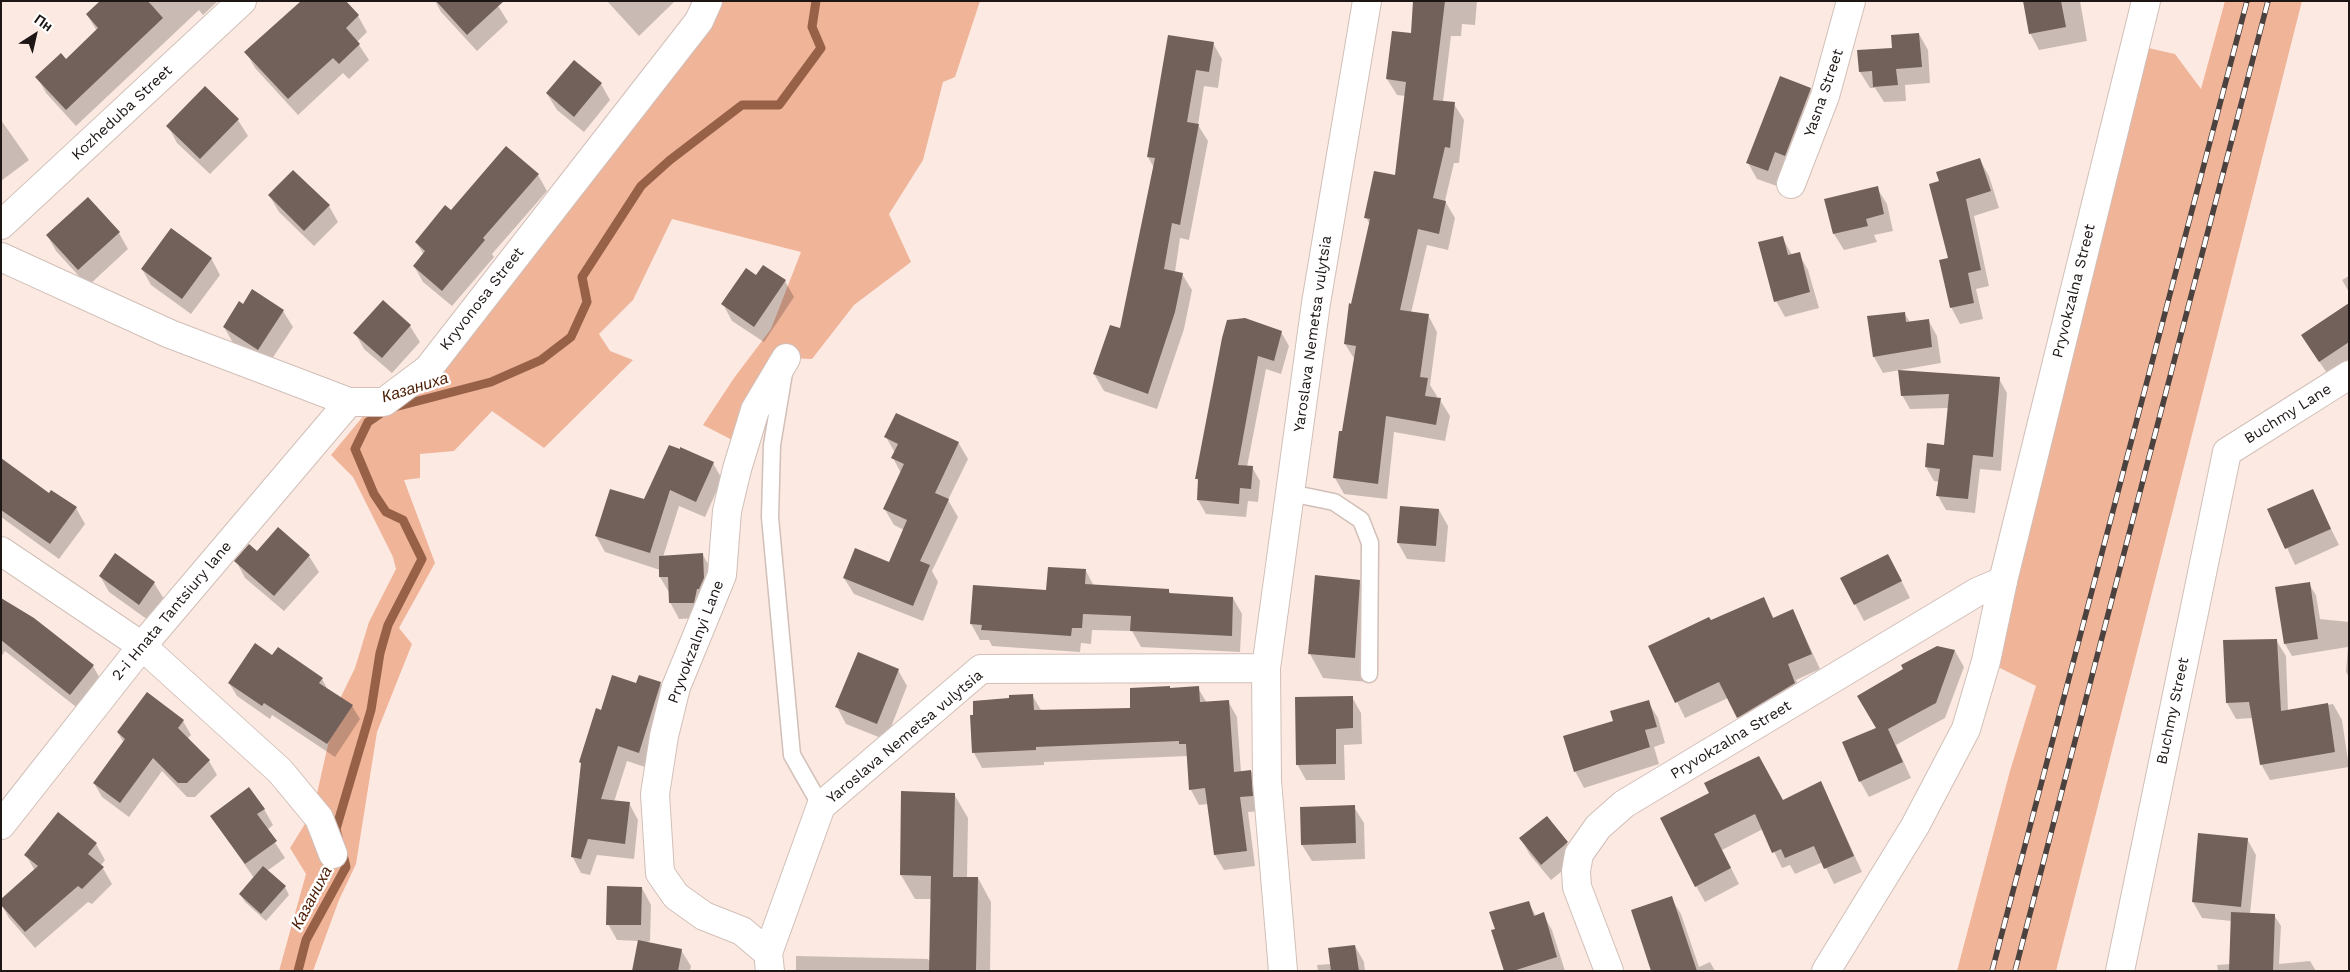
<!DOCTYPE html>
<html>
<head>
<meta charset="utf-8">
<style>
	body { margin:0 }
	#map { position:relative; width:2350px; height:972px; overflow:hidden; background:#fceae2; font-family:"Work Sans",sans-serif }
	canvas { display:block }
	.frame { position:absolute; inset:0; border:2px solid #1d1614; pointer-events:none }
	.north { position:absolute; left:10px; top:10px; width:50px; height:50px; -webkit-text-stroke:4px #fff; paint-order:stroke; rotate:35deg; font-size:14px; font-weight:700; line-height:20px; text-align:center; color:#1d1614 }
	.north::after { content:''; display:block; margin:auto; width:18px; height:22px; background:#1d1614; clip-path:polygon(50% 0,100% 100%,50% 72%,0 100%) }
</style>
</head>
<body>
<div id="map">
<canvas width="2350" height="972"></canvas>
<div class="frame"></div>
<div class="north">Пн</div>
</div>
<script>
const context = document.querySelector('canvas').getContext('2d');
context.lineJoin = 'round';
function fillPath(path, color) { context.fillStyle = color; context.fill(path, 'evenodd'); }
const poly = rows => new Path2D(rows.map(r => 'M' + r).join(''));
function stroke(path, color, width, dash) { context.strokeStyle = color; context.lineWidth = width; context.lineCap = dash ? 'butt' : 'round'; context.setLineDash(dash || []); context.stroke(path); }
function drawText(font, color, halo, rows, align = 'center') {
  context.font = font + ' "Work Sans",sans-serif'; context.lineWidth = 5; context.setLineDash([]); context.textBaseline = 'middle'; context.strokeStyle = halo; context.fillStyle = color; for (const [text, x, y, turn = 0] of rows) {
    context.save(); context.translate(x, y); context.rotate((+turn || 0) * Math.PI / 180); context.textAlign = isNaN(turn) ? turn : align; if (halo) context.strokeText(text, 0, 0); context.fillText(text, 0, 0); context.restore();
  }
}
fillPath(poly([
	[708,1,980,1,955,77,943,82,923,160,889,214,911,262,854,305,812,359,786,358,744,446,703,425,734,378,771,329,801,252,672,219,633,300,599,334,610,351,633,360,544,448,492,411,454,451,420,454,420,478,404,480,435,563,399,628,412,644,377,732,356,864,339,900,313,971,279,971,306,874,290,848,313,811,337,705,355,668,369,622,396,569,393,557,353,477,331,455,375,402,384,402],
	[2225,1,2302,1,2056,971,1957,971,2010,771,2036,686,1986,661,2135,45,2175,54,2201,89]
]), '#f0b499');
fillPath(poly([
	[151,1,218,1,203,15,199,10,76,126,46,93,37,77,66,61,97,31,87,15,149,4],
	[344,1,358,16,367,32,357,42,369,60,349,79,343,73,298,115,255,68,246,52],
	[435,1,495,1,508,22,477,51,441,12],
	[607,1,674,1,674,2,639,36],
	[1414,1,1477,1,1475,25,1462,24,1461,36,1451,36,1443,102,1454,104,1464,120,1459,163,1454,163,1445,201,1455,218,1448,250,1427,245,1411,313,1428,315,1437,332,1430,385,1437,396,1436,399,1440,400,1450,416,1445,441,1394,432,1387,499,1344,494,1335,478,1355,360,1345,344,1370,225,1366,217,1396,177,1406,96,1397,95,1387,79,1412,35],
	[2024,1,2080,1,2087,41,2039,50,2030,33],
	[1919,34,1928,50,1930,83,1905,85,1906,101,1884,102,1875,88,1870,88,1860,72,1859,51,1894,49],
	[1169,36,1213,43,1222,59,1218,88,1204,86,1198,125,1208,141,1189,240,1180,238,1175,272,1182,274,1192,290,1184,329,1157,409,1104,391,1094,374,1121,329,1154,168,1148,157],
	[601,84,610,100,584,132,557,110,547,94],
	[1810,89,1820,105,1784,167,1777,186,1757,179,1748,163],
	[1,120,29,160,1,181],
	[238,120,248,136,210,174,177,143,168,126],
	[1980,160,1989,176,1999,208,1974,216,1989,286,1976,289,1983,319,1960,324,1951,307,1950,259,1940,182],
	[538,175,547,191,492,254,494,257,452,306,423,282,414,266,424,255,416,242,451,212],
	[1877,188,1887,204,1893,231,1874,235,1877,242,1844,250,1834,234,1826,200],
	[269,195,329,206,338,222,314,246,279,212],
	[119,233,128,249,88,286,56,251,47,235],
	[1782,237,1792,255,1799,254,1808,270,1819,308,1785,317,1776,301],
	[211,258,220,275,191,314,151,285,142,269],
	[2349,276,2349,292,2342,280],
	[756,277,785,281,794,297,764,342,732,321,723,304],
	[383,302,410,326,420,342,392,373,364,349,355,333],
	[244,305,283,311,293,327,268,365,233,343,224,327],
	[2349,305,2349,359,2327,373,2310,348],
	[1904,313,1910,322,1928,320,1937,336,1941,363,1883,373,1874,357,1869,318],
	[1228,321,1281,332,1289,346,1281,374,1266,369,1247,467,1252,467,1260,481,1258,502,1248,501,1246,517,1206,514,1198,500,1199,483,1197,478],
	[1999,379,2007,393,2001,471,1980,469,1975,513,1946,510,1938,496,1939,482,1934,481,1926,467,1945,447,1949,408,1910,409,1902,395],
	[886,437,958,442,968,459,948,500,958,517,932,571,938,582,923,621,854,594,844,578,890,564,904,530,894,525,884,508,901,473,893,458,895,453],
	[1,460,49,495,76,508,85,524,59,559,1,517],
	[713,463,722,479,705,517,679,506,663,557,703,555,712,571,703,618,679,619,670,602,670,594,660,577,660,570,605,552,596,536,644,501],
	[2312,490,2339,545,2295,565,2269,509],
	[1439,510,1448,526,1445,562,1407,559,1398,543],
	[309,556,319,572,284,611,245,578,236,561],
	[1086,571,1094,586,1168,590,1171,594,1233,598,1242,614,1240,652,1141,647,1132,631,1092,630,1091,644,1081,643,1080,652,992,646,989,640,980,640,971,624,1047,592],
	[1897,572,1910,598,1864,621,1855,604],
	[100,576,154,583,164,599,148,620,109,592],
	[1359,581,1373,605,1368,682,1323,678,1310,654],
	[2309,584,2316,595,2320,619,2349,622,2349,677,2346,672,2348,647,2292,656,2285,644,2276,588],
	[1764,599,1774,619,1793,611,1820,669,1796,680,1803,699,1747,733,1728,698,1685,718,1650,646],
	[1,600,93,666,102,682,80,710,5,651,1,657],
	[2276,640,2286,656,2288,711,2333,704,2342,720,2349,767,2270,780,2261,764,2253,718,2236,719,2227,703],
	[1955,651,1964,667,1945,718,1896,745,1911,778,1869,797,1860,781,1877,728,1905,670],
	[273,657,322,679,328,690,352,706,360,719,335,757,272,715,270,719,237,696,229,683],
	[898,670,907,686,886,740,846,724,837,707],
	[660,683,670,699,648,768,627,761,614,802,629,803,638,820,634,859,597,855,590,875,581,873,572,856,582,766,580,762,637,685],
	[1198,688,1207,703,1228,701,1237,717,1241,772,1251,771,1259,786,1261,811,1248,812,1255,866,1224,870,1215,855,1208,804,1199,805,1191,790,1188,756,1044,762,1044,765,982,768,974,753,971,716,1011,700,1032,695,1041,710,1132,709],
	[1352,697,1361,713,1362,744,1344,745,1345,780,1306,780,1297,764],
	[1648,702,1658,718,1665,743,1654,747,1659,764,1584,788,1575,771,1614,722],
	[183,721,191,735,187,739,209,761,217,775,195,797,187,797,162,771,129,817,102,797,94,783,124,743,118,733],
	[1821,782,1862,872,1834,884,1823,862,1795,874,1790,865,1782,868,1763,829,1722,850,1739,884,1705,902,1696,886,1711,794,1783,801],
	[954,794,968,818,967,878,978,878,991,902,990,971,796,971,796,956,928,959,930,962,932,899,915,899,901,875],
	[1354,807,1364,823,1365,859,1312,861,1302,845],
	[264,809,273,825,267,830,285,858,267,871,285,887,289,895,266,921,245,902,240,894,254,878,211,816],
	[1547,818,1567,843,1577,859,1551,880,1530,855,1521,839],
	[2247,839,2256,855,2250,914,2274,915,2281,926,2279,964,2310,961,2316,971,2218,971,2217,965,2230,964,2232,921,2202,918,2193,902],
	[96,844,105,860,101,865,112,884,92,904,88,902,35,948,9,918,1,904,35,871,26,855],
	[642,888,651,905,650,941,644,943,681,950,691,966,690,971,633,971,639,941,617,940,608,924],
	[1671,898,1681,914,1699,967,1710,962,1715,971,1652,971],
	[1528,902,1536,916,1543,914,1552,930,1565,971,1505,971],
	[1355,946,1364,962,1365,971,1318,971,1317,965,1331,964]
]), '#0003');
stroke(poly([
	[338,837,336,829,371,710,380,653,388,625,422,559,403,520,386,512,374,494,355,449,368,422,387,409,491,382,541,360,571,337,587,302,582,277,641,186,670,160,742,105,779,105,821,48,812,27,816,1],
	[298,971,306,940,346,867,342,850]
]), '#976148', 9);
fillPath(poly([
	[100,1,148,1,163,18,66,110,35,77,61,53,66,59,98,28,86,14],
	[301,1,346,1,359,15,346,28,360,44,339,64,333,58,288,99,244,52],
	[436,1,504,1,467,35],
	[1413,1,1445,1,1433,100,1455,102,1450,148,1445,147,1433,198,1446,201,1439,234,1418,229,1400,310,1429,314,1420,377,1428,378,1425,396,1441,398,1436,425,1386,416,1378,484,1333,478,1339,431,1342,431,1356,346,1344,344,1349,303,1351,304,1370,219,1364,218,1374,171,1395,175,1406,82,1386,79,1392,31,1411,33],
	[2023,1,2061,1,2066,27,2029,34],
	[1919,33,1922,67,1896,69,1898,85,1873,87,1872,71,1859,72,1857,50,1892,48,1891,35],
	[1168,35,1214,42,1209,72,1196,70,1187,122,1199,124,1180,225,1172,223,1164,269,1183,273,1175,312,1148,394,1093,374,1110,325,1120,328,1155,158,1147,157],
	[574,60,602,83,574,117,546,93],
	[1780,76,1811,88,1785,156,1775,152,1768,171,1746,163],
	[205,86,239,119,200,159,166,126],
	[506,146,539,174,483,238,485,240,442,291,413,266,425,251,415,242,445,205,451,210],
	[1980,158,1991,191,1966,199,1981,270,1968,273,1974,303,1950,308,1939,260,1948,258,1929,184,1939,181,1936,172],
	[293,170,330,205,304,231,268,195],
	[1878,186,1884,214,1866,219,1868,226,1833,234,1824,199],
	[88,197,120,232,78,270,46,235],
	[171,228,212,258,182,299,141,269],
	[1783,236,1788,255,1800,252,1810,292,1774,302,1758,242],
	[763,265,786,280,754,327,721,304,746,268,756,275],
	[252,289,284,310,258,350,223,327,239,301,243,304],
	[383,300,411,325,382,358,353,333],
	[2349,303,2349,342,2319,362,2301,335],
	[1905,312,1906,322,1929,319,1932,347,1873,357,1867,316],
	[1245,318,1282,331,1274,361,1258,356,1238,465,1253,466,1251,489,1240,488,1239,504,1197,500,1198,479,1195,479,1222,338,1227,320],
	[1898,370,2000,377,1993,457,1973,455,1968,499,1936,496,1940,469,1925,467,1927,443,1944,445,1949,394,1901,396],
	[896,413,959,442,935,493,949,499,920,561,930,565,913,606,843,578,855,548,889,562,907,520,883,509,904,464,891,458,898,444,884,437],
	[669,445,680,449,680,447,714,462,696,502,670,490,650,553,595,536,610,489,644,499],
	[1,458,49,493,51,490,77,507,50,544,1,510],
	[2313,489,2331,529,2285,549,2267,509],
	[1400,506,1439,509,1436,546,1397,543],
	[278,527,310,555,274,596,234,561,249,544,257,551],
	[115,553,155,582,139,605,99,576],
	[703,553,704,578,699,589,697,589,694,603,669,603,668,577,659,577,659,556],
	[1888,554,1902,581,1854,605,1840,578],
	[1048,567,1086,569,1085,584,1169,589,1169,593,1233,597,1232,636,1130,631,1131,616,1083,614,1082,628,1072,628,1071,636,981,630,982,625,970,624,973,585,1046,590],
	[1315,575,1360,580,1355,658,1308,654],
	[2310,582,2318,639,2284,644,2275,587],
	[1764,597,1773,618,1793,609,1812,654,1788,664,1795,683,1737,718,1719,682,1675,703,1648,646,1709,617,1711,620],
	[1,598,34,618,94,665,70,695,1,640],
	[2277,639,2281,711,2328,703,2335,752,2260,765,2249,702,2226,703,2223,640],
	[255,643,272,655,278,647,323,678,319,683,353,705,327,744,264,703,262,706,228,683],
	[1937,646,1955,650,1936,703,1888,729,1903,762,1859,782,1842,742,1876,728,1857,696,1903,669,1901,665],
	[858,652,899,669,877,724,835,707],
	[612,675,636,683,639,675,661,682,639,753,618,746,601,799,630,802,625,844,588,839,581,859,571,857,581,763,579,762,596,708,601,710],
	[1170,686,1170,688,1199,686,1200,702,1229,700,1234,772,1251,770,1253,796,1240,797,1247,851,1214,855,1205,788,1189,790,1186,744,1179,744,1179,741,1036,747,1036,750,972,753,970,715,973,715,973,701,1009,698,1009,695,1033,694,1034,710,1130,708,1130,688],
	[147,692,184,720,178,728,210,760,187,783,178,783,153,758,120,803,93,783,125,739,117,732],
	[1353,696,1353,728,1336,729,1336,764,1296,765,1295,697],
	[1649,700,1657,727,1645,730,1650,747,1574,772,1563,736,1613,721,1610,711],
	[1759,756,1783,800,1821,781,1854,856,1824,869,1814,846,1785,858,1781,849,1772,853,1755,814,1714,834,1731,868,1695,887,1660,818,1709,793,1704,783],
	[249,787,265,809,257,814,277,841,245,864,210,816],
	[901,791,955,793,953,877,978,877,976,971,929,971,931,876,900,875],
	[1355,805,1356,843,1301,845,1300,807],
	[58,812,97,843,88,854,104,867,82,889,78,886,25,932,1,905,1,899,38,866,24,855],
	[1547,816,1568,842,1541,865,1519,838],
	[2198,833,2248,838,2241,907,2192,902],
	[263,866,286,886,261,914,239,894],
	[607,886,642,887,641,925,606,925],
	[1672,896,1697,971,1651,971,1631,910],
	[1529,901,1534,916,1544,912,1557,957,1513,971,1504,971,1491,930,1495,929,1489,912],
	[2231,912,2275,914,2273,971,2229,971],
	[638,940,682,949,678,971,632,971],
	[1355,945,1359,971,1331,971,1328,948]
]), '#71615a');
const service = poly([
	[784,373,772,445,770,517,792,755,821,806],
	[1290,493,1334,502,1361,520,1370,543,1369,674]
]);
const minor = poly([
	[1791,184,1825,96,1851,1],
	[1,225,242,1],
	[1,257,170,334,349,402,384,402,428,369,699,21,708,1],
	[1,551,142,646,280,771,319,818,333,854],
	[1,825,142,646,349,402],
	[768,953,821,806,981,669,1266,668],
	[770,971,768,953,742,931,704,916,676,896,660,873,655,794,664,736,676,687,722,575,727,511,737,469,755,410,786,358],
	[1283,971,1267,781,1266,668,1316,303,1367,1],
	[1609,971,1577,887,1576,871,1579,854,1598,827,1624,804,1977,592,2003,581],
	[2120,971,2227,452,2349,375]
]);
const tertiary = poly([
	[1826,971,1915,826,1966,729,1986,661,2003,581,2146,1]
]);
stroke(service, '#d1bfb8', 19);
stroke(minor, '#d1bfb8', 30);
stroke(tertiary, '#d1bfb8', 30);
stroke(service, '#fff', 16);
stroke(minor, '#fff', 28);
stroke(tertiary, '#fff', 28);
const rail = poly([
	[1992,971,2247,1],
	[2015,971,2268,1]
]);
stroke(rail, '#4b423f', 5.5);
stroke(rail, '#fff', 4, [11]);
drawText('15px', '#1d1614', '#fff', [
	["Yasna Street",1824,93,-71],
	["Kozheduba Street",122,113,-43],
	["Pryvokzalna Street",2074,291,-76],
	["Kryvonosa Street",482,299,-52],
	["Yaroslava Nemetsa vulytsia",1313,334,-82],
	["Buchmy Lane",2288,414,-32],
	["2-i Hnata Tantsiury lane",172,611,-50],
	["Pryvokzalnyi Lane",696,642,-69],
	["Buchmy Street",2173,711,-78],
	["Yaroslava Nemetsa vulytsia",905,737,-40],
	["Pryvokzalna Street",1731,740,-31]
]);
drawText('italic 16px', '#4b1c02', '#fff', [
	["Казаниха",415,388,-17],
	["Казаниха",312,898,-62]
]);
</script>
</body>
</html>
